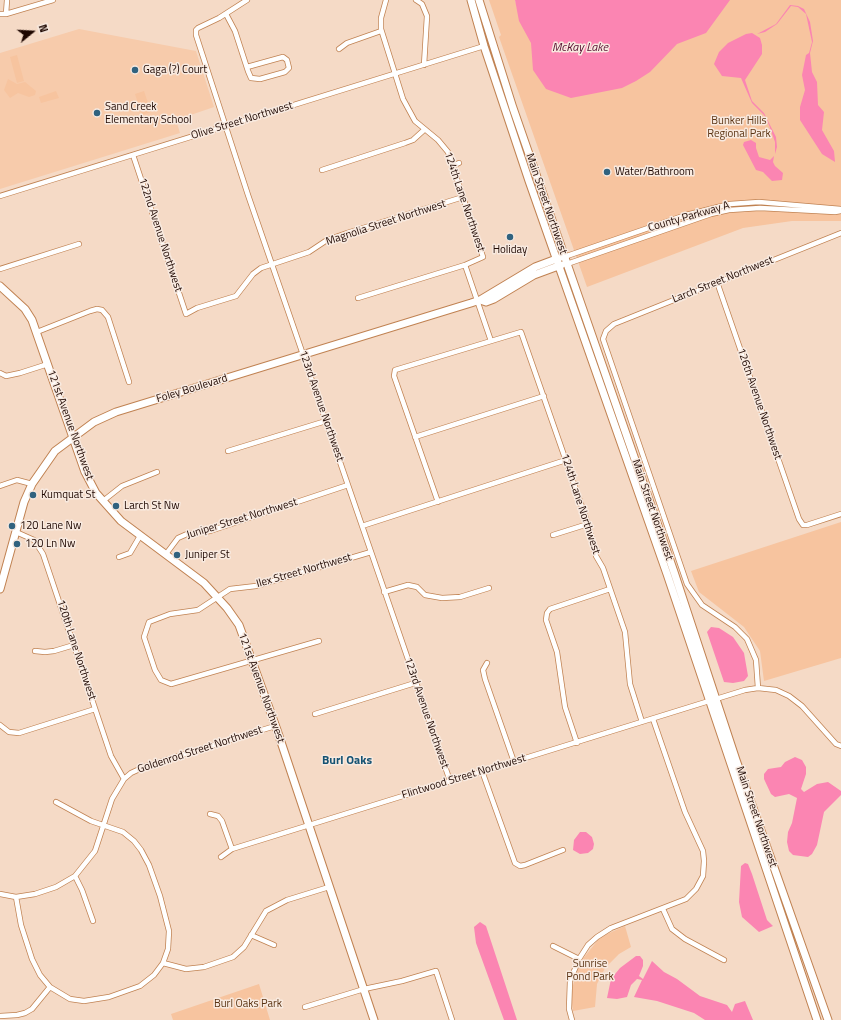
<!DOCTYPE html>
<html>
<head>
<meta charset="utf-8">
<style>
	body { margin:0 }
	#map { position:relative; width:841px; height:1020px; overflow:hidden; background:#f5dac6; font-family:"Titillium Web",sans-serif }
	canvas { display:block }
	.north { position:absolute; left:12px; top:12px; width:40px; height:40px; -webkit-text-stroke:3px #f8eae0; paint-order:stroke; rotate:72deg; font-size:11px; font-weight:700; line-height:16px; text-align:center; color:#1e0700 }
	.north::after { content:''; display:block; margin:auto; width:14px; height:18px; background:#1e0700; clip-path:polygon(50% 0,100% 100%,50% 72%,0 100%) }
</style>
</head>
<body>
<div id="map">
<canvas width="841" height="1020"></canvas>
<div class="north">N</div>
</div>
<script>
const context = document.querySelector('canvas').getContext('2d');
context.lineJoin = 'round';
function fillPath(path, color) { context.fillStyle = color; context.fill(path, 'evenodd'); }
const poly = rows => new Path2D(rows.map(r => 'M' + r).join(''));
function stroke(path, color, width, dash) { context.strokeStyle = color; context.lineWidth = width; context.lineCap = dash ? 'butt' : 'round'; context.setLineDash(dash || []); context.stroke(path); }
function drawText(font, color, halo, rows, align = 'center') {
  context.font = font + ' "Titillium Web",sans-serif'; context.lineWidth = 3; context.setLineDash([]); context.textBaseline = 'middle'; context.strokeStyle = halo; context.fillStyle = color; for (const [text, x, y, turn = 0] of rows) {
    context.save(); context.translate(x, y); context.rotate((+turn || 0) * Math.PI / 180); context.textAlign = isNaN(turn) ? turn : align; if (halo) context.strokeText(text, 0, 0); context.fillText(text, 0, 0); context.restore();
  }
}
fillPath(poly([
	[79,29,196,51,214,107,176,120,180,133,0,189,0,53]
]), '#f7cbab');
fillPath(poly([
	[489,0,515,0,521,23,560,0,841,0,841,221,792,221,743,228,587,287,499,37,501,35],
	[17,55,24,81,17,83,10,57],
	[8,79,17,84,25,82,36,91,35,95,29,97,18,93,10,98,4,90],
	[56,91,59,98,41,103,39,97],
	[144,91,151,112,142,115,135,94],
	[841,522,841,658,764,681,760,651,744,627,699,592,691,571],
	[625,926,631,947,619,954,605,968,597,984,595,1007,573,1011,571,998,573,985,581,961,598,940,607,934],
	[259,984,270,1020,173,1020,171,1014]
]), '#f7c49f');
fillPath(poly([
	[515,0,730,0,706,33,677,44,650,72,636,81,622,88,571,98,546,89,533,70,531,43,519,21],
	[790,5,798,6,804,9,810,22,813,41,810,53,812,72,817,82,818,105,824,112,822,130,834,151,835,162,822,154,800,120,800,107,805,90,802,75,806,55,809,53,812,42,806,14,798,7,791,6,777,24,765,32,757,34,776,24],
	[752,33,760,38,762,45,762,54,745,80,752,101,764,113,776,137,777,147,775,154,775,142,769,125,764,115,752,103,741,78,722,76,714,64,719,52,728,43,746,34],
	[751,140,756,143,756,148,759,157,770,160,774,156,773,162,775,166,783,173,782,180,772,181,763,172,756,170,743,145,744,142],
	[711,627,719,628,733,637,744,653,748,676,744,681,733,683,724,682,707,632],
	[795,757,802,760,806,767,806,774,801,789,804,792,817,784,828,782,841,791,841,795,824,812,817,845,812,854,808,857,793,855,789,851,787,842,788,832,792,823,797,798,789,794,775,797,771,794,764,779,764,774,768,769,781,767,785,762],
	[580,832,586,832,592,837,594,844,593,849,588,853,580,854,573,850,574,840],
	[745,863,748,864,752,874,767,920,773,926,759,932,742,917,739,902,741,866],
	[480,922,486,926,517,1020,504,1020,476,943,474,927],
	[636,956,640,956,643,960,643,966,639,976,643,979,652,961,664,972,677,979,700,996,727,1005,732,1012,735,1004,745,1001,753,1020,705,1020,694,1013,657,1001,634,997,642,980,637,979,631,985,627,997,617,999,607,998,611,979,620,968]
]), '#fb85b2');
const street = poly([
	[247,0,219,18,198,28,196,30,196,35,248,195,450,781],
	[416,0,422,4,427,16,424,65],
	[0,14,6,14,53,0],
	[6,14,7,0],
	[226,14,235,31,248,71,251,78,260,79,285,72,289,68,287,60,283,57,247,67],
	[339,49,347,43,381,31],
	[133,155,186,314,197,308,236,296,253,274,261,268,309,252,327,240,347,233,463,197],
	[452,166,459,163],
	[322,170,405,143,413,140,424,130],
	[0,196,484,46],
	[564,257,686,215,730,204,759,202,841,209],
	[567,264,711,214,729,210,760,208,835,212,841,211],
	[465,265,491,341],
	[0,269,79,244],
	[717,282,799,519,803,525,807,525,841,514],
	[358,298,465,265,483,257,448,152,438,140,415,121,403,99,381,29,381,18,386,0],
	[37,332,90,311,97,309,102,310,108,317,129,382],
	[0,373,6,376,20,373,48,364],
	[415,437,544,396],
	[228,451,326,421],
	[0,486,17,480,32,484],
	[103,501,122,486,157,472],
	[438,502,394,376,395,370,521,332,588,524,596,556,603,568,625,632,630,684,642,722],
	[362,526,566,460],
	[16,532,34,540,43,554,111,756,124,779],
	[553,535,588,524],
	[166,554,178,538,187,534,210,531,348,485],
	[119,557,130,553,140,536],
	[384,592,408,585,417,587,425,595,442,598,460,597,489,588],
	[319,641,171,684,161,680,155,670,144,637,149,622,170,614,198,610,230,589,256,586,371,552],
	[35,651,45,652,54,651,74,645],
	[487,663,483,670,485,679,514,762],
	[758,688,756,660,747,639,735,627,702,605,687,584,603,339,606,331,614,324,841,233],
	[716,699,745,690,758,688,776,690,789,696,802,706,836,744,841,746],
	[315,714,415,683],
	[0,725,9,732,19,733,95,709],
	[577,743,565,707,557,652,546,620,547,613,550,609,610,589],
	[482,771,515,863,520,866,525,865,563,850],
	[210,814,218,816,222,821,232,849],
	[221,857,232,849,709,701],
	[75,876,82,890,93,921],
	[0,894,16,897,35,894,56,887,75,876,95,851,112,799,124,779,131,773,146,766,275,726],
	[16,897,21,925,32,959,40,975,50,987,70,999,84,1001,109,997,140,986,154,975,163,963,168,949,169,931,160,896,149,865,141,850,134,841,123,832,91,821,56,802],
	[663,909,672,929,685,939,724,960],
	[251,935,274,945],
	[553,946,579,959],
	[163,963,186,969,204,967,233,957,244,947,266,911,287,900,329,887],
	[305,1007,364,989,402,981,436,971,452,1020],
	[0,1016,17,1015,25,1013,32,1009,50,987],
	[572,1020,569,1009,570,981,579,959,588,945,597,937,611,928,686,899,696,889,703,876,704,861,703,851,685,812,653,719]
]);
const secondary = poly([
	[471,0,484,46,529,181,667,574,817,1020],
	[479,0,513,108,674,572,736,760,828,1020],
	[0,286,25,309,32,320,85,472,96,493,121,521,204,583,227,608,239,625,277,730,374,1020],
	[480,300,486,302,494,299,534,275,561,265],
	[0,589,24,502,32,484,55,451,94,422,116,412,471,303,480,300,535,267,559,258]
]);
stroke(street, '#c08252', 6);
stroke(secondary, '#c08252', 9);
stroke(street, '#fff', 4.5);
stroke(secondary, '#fff', 7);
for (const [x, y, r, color] of [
	[135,70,4,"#30627f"],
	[97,113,4,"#30627f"],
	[607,172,4,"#30627f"],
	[510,237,4,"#30627f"],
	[33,495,4,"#30627f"],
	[116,506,4,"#30627f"],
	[12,526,4,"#30627f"],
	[17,544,4,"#30627f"],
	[177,555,4,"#30627f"]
]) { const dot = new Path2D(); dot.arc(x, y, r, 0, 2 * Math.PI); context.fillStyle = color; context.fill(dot); stroke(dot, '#f8eae0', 1.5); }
drawText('11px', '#1e0700', '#f8eae0', [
	["Gaga (?) Court",143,70],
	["Sand Creek",105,107],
	["Elementary School",105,120],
	["Water/Bathroom",615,172],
	["Holiday",510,250,"center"],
	["Kumquat St",41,495],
	["Larch St Nw",124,506],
	["120 Lane Nw",20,526],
	["120 Ln Nw",25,544],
	["Juniper St",185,555]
], 'left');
drawText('11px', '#1e0700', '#f8eae0', [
	["Olive Street Northwest",242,121,-17],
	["124th Lane Northwest",464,202,71],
	["Main Street Northwest",546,204,71],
	["County Parkway A",689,217,-16],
	["Magnolia Street Northwest",386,223,-18],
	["122nd Avenue Northwest",160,235,72],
	["Larch Street Northwest",723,280,-22],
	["Foley Boulevard",192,389,-17],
	["126th Avenue Northwest",759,404,71],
	["123rd Avenue Northwest",321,406,71],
	["121st Avenue Northwest",70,425,70],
	["124th Lane Northwest",580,504,72],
	["Main Street Northwest",652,510,71],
	["Juniper Street Northwest",242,519,-17],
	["Ilex Street Northwest",304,571,-16],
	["120th Lane Northwest",76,650,72],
	["121st Avenue Northwest",261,688,70],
	["123rd Avenue Northwest",426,713,71],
	["Goldenrod Street Northwest",200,750,-18],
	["Flintwood Street Northwest",464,777,-17],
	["Main Street Northwest",756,817,71]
]);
drawText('11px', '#5c3514', '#f8eae0', [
	["Bunker Hills",739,121],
	["Regional Park",739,134],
	["Sunrise",590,964],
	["Pond Park",590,977],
	["Burl Oaks Park",248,1004]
]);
drawText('italic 12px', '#570e30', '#f8eae0', [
	["McKay Lake",580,48]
]);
drawText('bold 12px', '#155272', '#f8eae0', [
	["Burl Oaks",347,761]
]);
</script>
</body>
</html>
